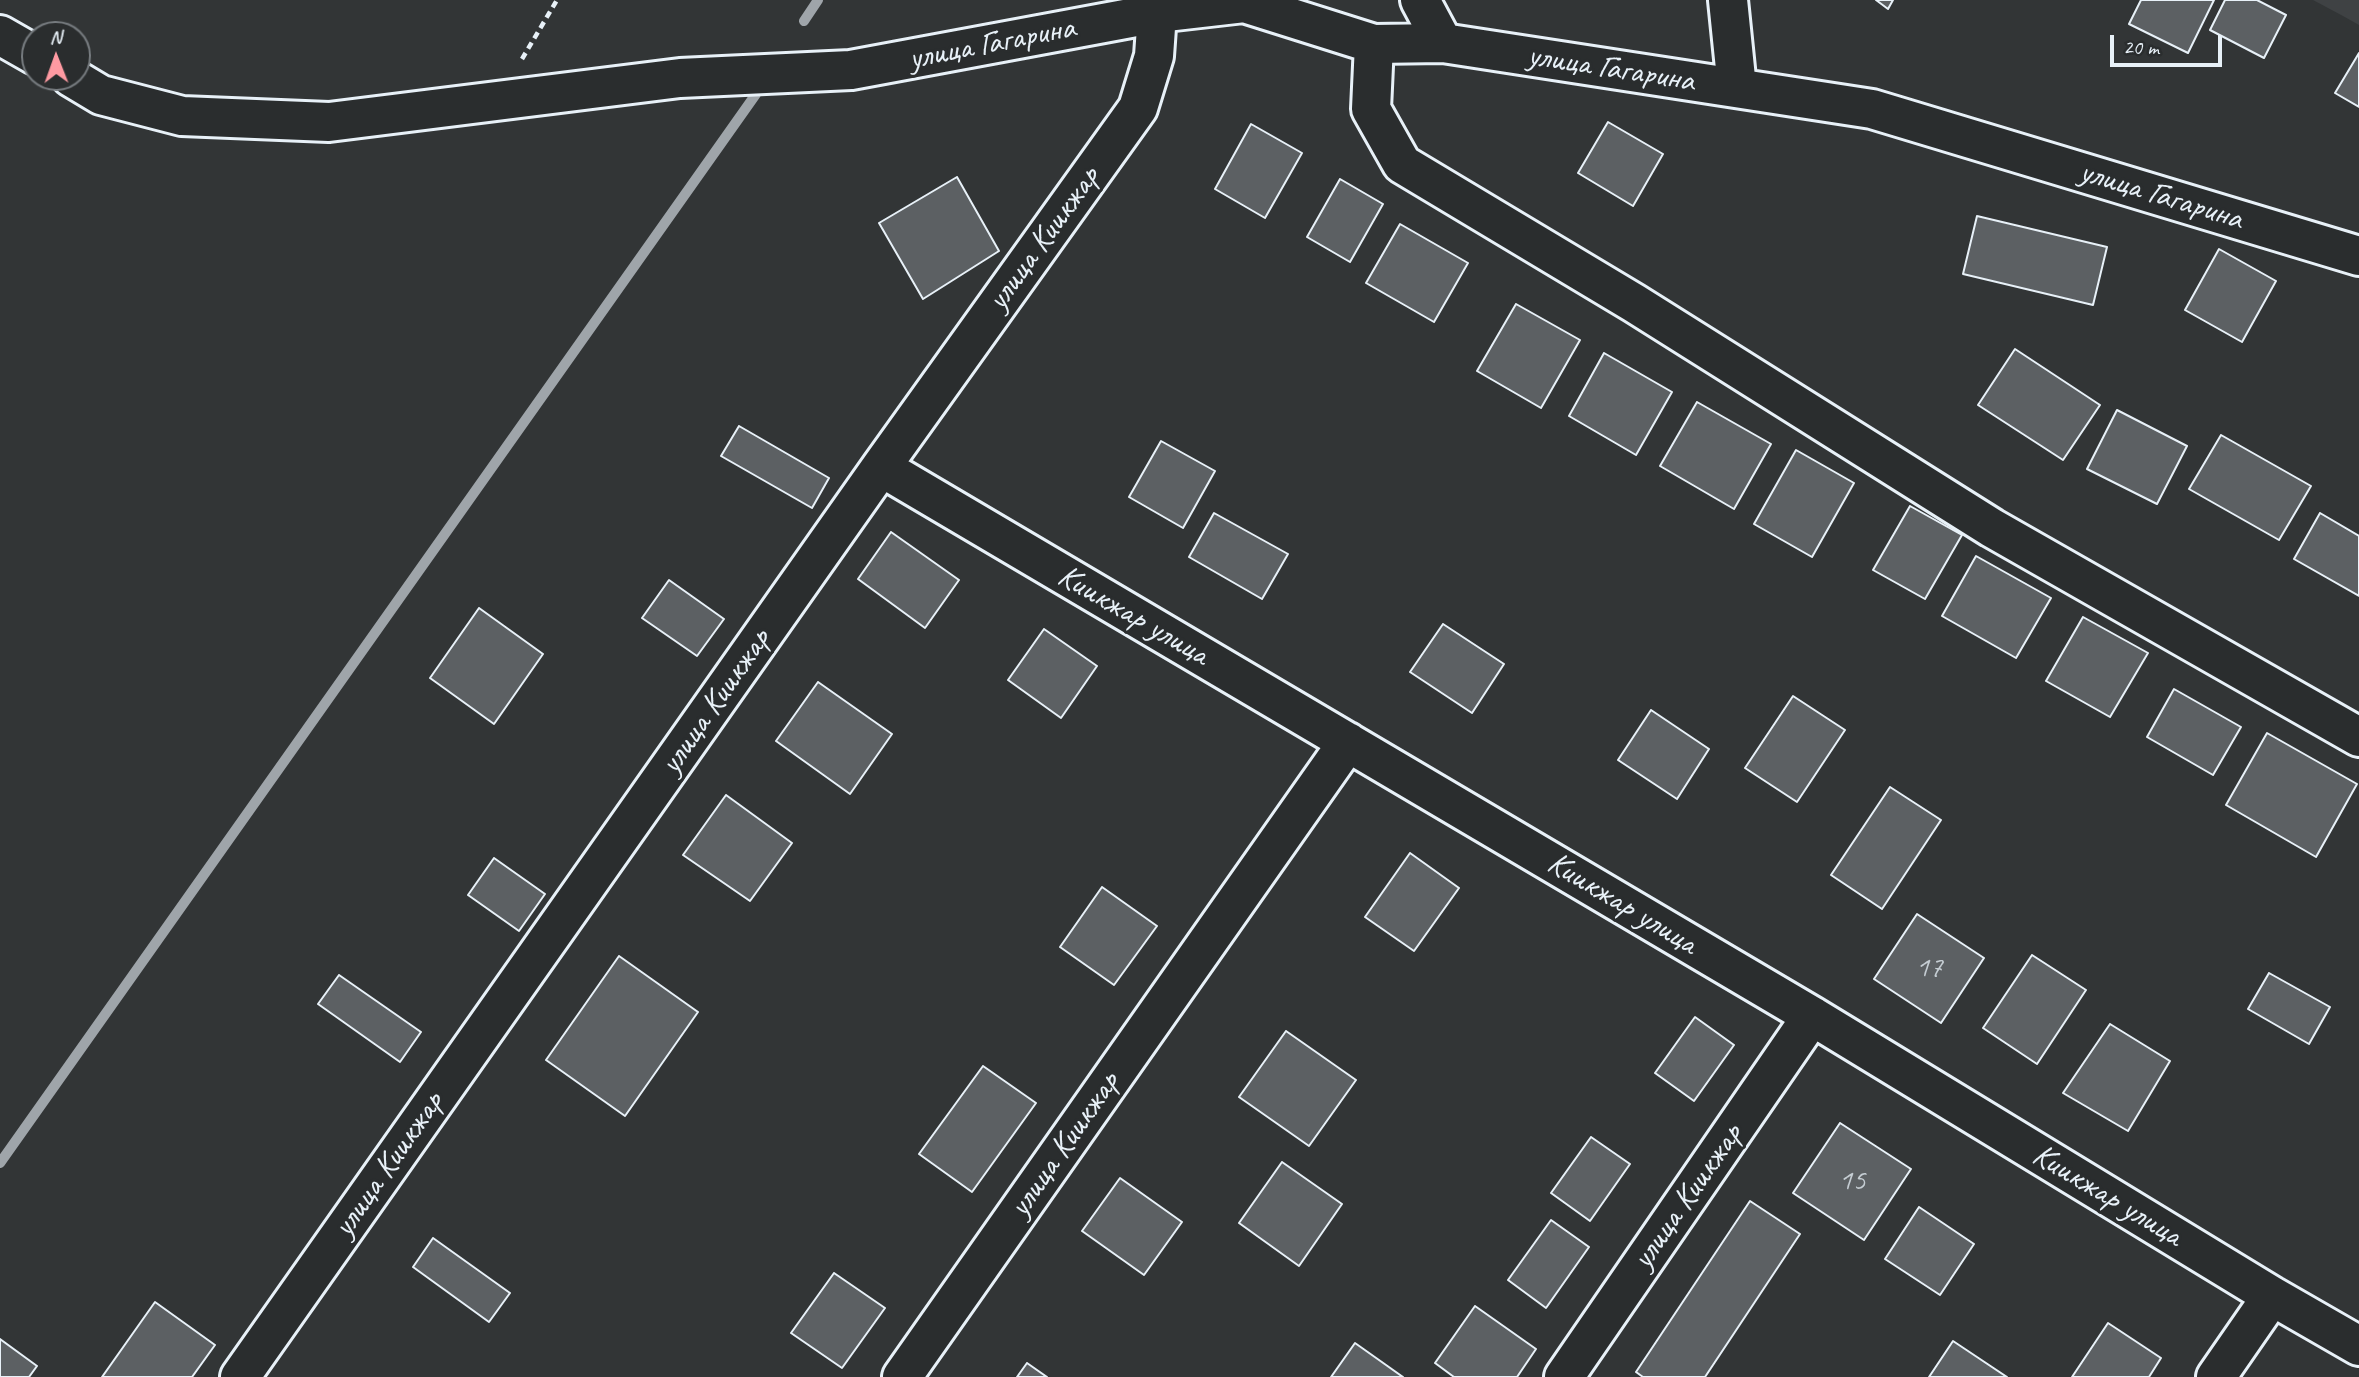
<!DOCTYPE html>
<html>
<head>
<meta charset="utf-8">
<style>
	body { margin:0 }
	#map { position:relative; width:2359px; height:1377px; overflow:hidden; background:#323536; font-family:Caveat,sans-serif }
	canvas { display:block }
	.north { position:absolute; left:21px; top:21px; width:70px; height:70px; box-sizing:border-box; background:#2a2d2e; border:2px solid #767b7f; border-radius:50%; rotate:359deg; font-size:19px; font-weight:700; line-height:28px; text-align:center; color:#e8f1f8 }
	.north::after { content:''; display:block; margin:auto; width:24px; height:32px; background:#ff9aa2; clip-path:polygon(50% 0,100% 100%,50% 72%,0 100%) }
	.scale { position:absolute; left:2110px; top:35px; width:112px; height:32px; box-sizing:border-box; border:4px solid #e8f1f8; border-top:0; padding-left:9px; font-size:21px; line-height:24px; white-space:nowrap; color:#e8f1f8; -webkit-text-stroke:5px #2a2d2e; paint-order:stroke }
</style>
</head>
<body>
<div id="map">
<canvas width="2359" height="1377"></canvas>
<div class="north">N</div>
<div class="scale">20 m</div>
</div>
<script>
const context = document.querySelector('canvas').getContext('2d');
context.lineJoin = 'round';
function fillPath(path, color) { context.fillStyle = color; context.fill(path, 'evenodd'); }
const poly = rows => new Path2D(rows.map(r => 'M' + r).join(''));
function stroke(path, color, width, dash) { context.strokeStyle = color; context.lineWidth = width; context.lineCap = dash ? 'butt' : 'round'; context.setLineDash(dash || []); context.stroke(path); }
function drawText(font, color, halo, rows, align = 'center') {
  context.font = font + ' Caveat,sans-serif'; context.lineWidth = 6; context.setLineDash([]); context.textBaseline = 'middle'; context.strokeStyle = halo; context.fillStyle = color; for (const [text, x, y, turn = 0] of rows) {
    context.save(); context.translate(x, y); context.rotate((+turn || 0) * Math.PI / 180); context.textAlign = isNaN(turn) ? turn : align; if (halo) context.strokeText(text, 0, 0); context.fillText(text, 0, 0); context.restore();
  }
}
fillPath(poly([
	[2313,0,2359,0,2359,25,2343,16]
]), '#3f4244');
stroke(poly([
	[804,21,818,0],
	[0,1163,756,94]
]), '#9fa5aa', 10);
const building = poly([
	[1876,0,1893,0,1888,9,1876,0],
	[2141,0,2214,0,2188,53,2129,24,2141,0],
	[2225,0,2257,0,2286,15,2264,58,2210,30,2225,0],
	[2359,53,2359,107,2335,93,2359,53],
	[1608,122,1663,154,1633,206,1578,173,1608,122],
	[1251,124,1302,153,1265,218,1215,189,1251,124],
	[957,177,999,251,923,299,879,223,957,177],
	[1340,179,1383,204,1350,262,1307,237,1340,179],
	[1977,216,2107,247,2093,305,1963,274,1977,216],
	[1400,224,1468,263,1434,322,1366,283,1400,224],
	[2219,249,2276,281,2242,342,2185,310,2219,249],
	[1516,304,1580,340,1541,408,1477,371,1516,304],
	[2015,349,2100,405,2063,460,1978,405,2015,349],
	[1604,353,1672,392,1636,455,1569,416,1604,353],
	[1697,402,1771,444,1734,509,1660,466,1697,402],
	[2117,410,2187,446,2157,504,2087,469,2117,410],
	[739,426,829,478,812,508,721,456,739,426],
	[2221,435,2311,486,2279,540,2189,489,2221,435],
	[1161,441,1215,471,1183,528,1129,497,1161,441],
	[1796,450,1854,483,1812,557,1754,524,1796,450],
	[1910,506,1962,535,1925,599,1873,570,1910,506],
	[1214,513,1288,554,1262,599,1189,557,1214,513],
	[2320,513,2359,536,2359,596,2294,559,2320,513],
	[891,532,959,580,925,628,858,579,891,532],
	[1976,556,2051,598,2016,658,1942,616,1976,556],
	[669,580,724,619,697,656,642,618,669,580],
	[479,608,543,654,494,724,430,678,479,608],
	[2083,617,2148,653,2110,717,2046,681,2083,617],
	[1443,624,1504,664,1472,713,1410,672,1443,624],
	[1044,629,1097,666,1061,718,1008,680,1044,629],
	[818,682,892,734,850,794,776,741,818,682],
	[2174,689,2241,727,2213,775,2147,737,2174,689],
	[1793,696,1845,730,1797,802,1745,768,1793,696],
	[1651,710,1709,749,1677,799,1618,760,1651,710],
	[2267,733,2357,784,2316,857,2226,805,2267,733],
	[1890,787,1941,820,1882,909,1831,875,1890,787],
	[726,795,792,843,750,901,683,855,726,795],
	[1410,853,1459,888,1414,951,1365,917,1410,853],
	[494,858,545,894,519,931,468,895,494,858],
	[1102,887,1157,926,1114,985,1060,947,1102,887],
	[1917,914,1984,958,1941,1023,1874,979,1917,914],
	[2032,955,2086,990,2037,1064,1983,1028,2032,955],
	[619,956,698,1012,625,1116,546,1060,619,956],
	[2269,973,2330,1007,2309,1044,2248,1009,2269,973],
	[339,975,421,1032,400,1062,318,1004,339,975],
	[1695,1017,1734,1045,1694,1101,1655,1073,1695,1017],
	[2110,1024,2170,1061,2128,1131,2063,1093,2110,1024],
	[1286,1031,1356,1080,1309,1146,1239,1097,1286,1031],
	[983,1066,1036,1103,972,1192,919,1154,983,1066],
	[1840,1123,1911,1169,1864,1240,1793,1193,1840,1123],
	[1591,1137,1630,1164,1590,1221,1551,1193,1591,1137],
	[1282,1162,1342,1204,1299,1266,1239,1223,1282,1162],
	[1120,1178,1182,1222,1144,1275,1082,1231,1120,1178],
	[1750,1201,1800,1234,1705,1377,1643,1377,1636,1372,1750,1201],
	[1919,1207,1974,1244,1940,1295,1885,1259,1919,1207],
	[1551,1220,1589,1247,1546,1308,1508,1280,1551,1220],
	[433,1238,510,1293,489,1322,413,1267,433,1238],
	[834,1273,885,1308,842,1368,791,1333,834,1273],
	[155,1302,215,1345,192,1377,102,1377,155,1302],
	[1475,1306,1536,1349,1517,1377,1454,1377,1435,1363,1475,1306],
	[2108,1323,2161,1358,2149,1377,2072,1377,2108,1323],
	[0,1339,37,1366,29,1377,0,1377,0,1339],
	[1953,1341,2007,1377,1929,1377,1953,1341],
	[1355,1343,1403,1377,1331,1377,1355,1343],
	[1027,1363,1047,1377,1017,1377,1027,1363]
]);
fillPath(building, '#5c6063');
stroke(building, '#e8f1f8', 2);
const minor = poly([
	[1420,0,1443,43],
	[1728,0,1737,88],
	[0,35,35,55],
	[1374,44,1371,109,1402,164,1634,303,1992,528,2359,737],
	[71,77,101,95,182,116,329,122,680,78,851,70,1157,13,1244,3,1374,44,1443,43,1872,109,2359,256],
	[881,467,1812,1016,2272,1296,2359,1346],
	[240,1377,881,467,1138,108,1154,56,1157,13],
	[902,1377,1348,742],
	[1564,1377,1812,1016],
	[2216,1377,2272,1296]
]);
stroke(minor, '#e8f1f8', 44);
stroke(poly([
	[522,59,557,0]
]), '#e8f1f8', 4.5, [7, 5]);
stroke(minor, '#2a2d2e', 38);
drawText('30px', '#c5cdd3', null, [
	["17",1929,968],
	["15",1852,1181]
]);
drawText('33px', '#e8f1f8', '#2a2d2e', [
	["улица Гагарина",992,44,-11],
	["улица Гагарина",1611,69,9],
	["улица Гагарина",2161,196,17],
	["улица Киикжар",1044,239,-54],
	["Киикжар улица",1133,616,30],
	["улица Киикжар",716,702,-55],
	["Киикжар улица",1622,904,31],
	["улица Киикжар",1065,1145,-55],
	["улица Киикжар",389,1165,-55],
	["Киикжар улица",2107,1196,31],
	["улица Киикжар",1688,1197,-55]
]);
</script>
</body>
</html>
